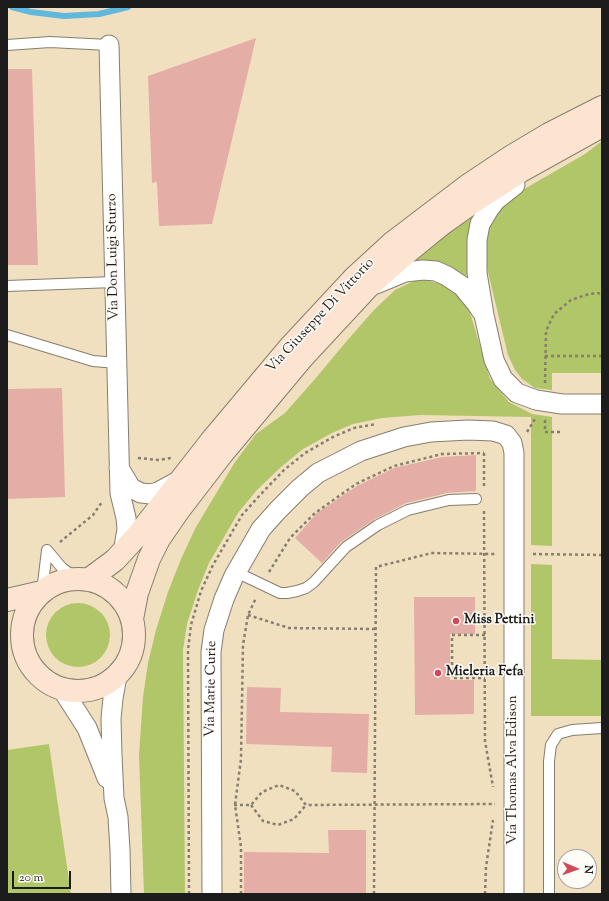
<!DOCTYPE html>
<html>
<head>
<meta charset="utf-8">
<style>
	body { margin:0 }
	#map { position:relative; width:609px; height:901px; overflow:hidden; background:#f1e0c0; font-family:"Sorts Mill Goudy",serif }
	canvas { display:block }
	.frame { position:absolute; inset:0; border:8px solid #1c1c1c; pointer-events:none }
	.north { position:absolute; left:557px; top:849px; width:40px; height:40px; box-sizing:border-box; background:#fdfcf7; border:1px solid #a3a29f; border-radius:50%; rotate:92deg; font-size:11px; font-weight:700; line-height:16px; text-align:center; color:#1c1c1c }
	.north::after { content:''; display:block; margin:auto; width:14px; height:18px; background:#d1495b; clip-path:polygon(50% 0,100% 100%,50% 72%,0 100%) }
	.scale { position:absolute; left:12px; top:871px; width:59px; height:18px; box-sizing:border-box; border:2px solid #1c1c1c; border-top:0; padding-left:5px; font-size:12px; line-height:14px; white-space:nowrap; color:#1c1c1c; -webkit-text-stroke:3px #fdfcf7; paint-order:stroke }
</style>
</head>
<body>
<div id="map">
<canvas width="609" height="901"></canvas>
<div class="frame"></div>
<div class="north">N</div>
<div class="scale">20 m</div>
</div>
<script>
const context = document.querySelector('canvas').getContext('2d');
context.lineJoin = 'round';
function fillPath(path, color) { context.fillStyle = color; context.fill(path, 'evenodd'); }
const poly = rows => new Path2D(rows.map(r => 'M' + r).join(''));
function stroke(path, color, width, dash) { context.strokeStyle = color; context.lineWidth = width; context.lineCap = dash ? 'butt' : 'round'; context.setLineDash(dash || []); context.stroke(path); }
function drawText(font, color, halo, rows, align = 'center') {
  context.font = font + ' "Sorts Mill Goudy",serif'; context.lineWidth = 3; context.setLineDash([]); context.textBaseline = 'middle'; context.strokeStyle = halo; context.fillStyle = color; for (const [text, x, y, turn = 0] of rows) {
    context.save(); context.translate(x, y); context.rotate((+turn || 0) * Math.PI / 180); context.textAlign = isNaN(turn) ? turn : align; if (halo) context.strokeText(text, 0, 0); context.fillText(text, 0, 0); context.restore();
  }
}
fillPath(poly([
	[602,141,602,373,552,373,552,390,535,388,522,379,515,370,508,355,487,268,486,239,490,226,505,201,526,188,585,154],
	[474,213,476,215,468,274,464,276,416,260,415,258],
	[426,280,449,286,459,294,468,306,490,379,509,402,532,414,552,417,552,546,531,545,531,417,420,415,382,418,353,424,332,433,303,449,281,467,257,490,238,513,209,563,198,590,187,624,183,650,185,894,144,894,139,755,143,697,148,663,156,630,168,592,181,559,196,527,235,462,256,434,285,413,315,379,345,343,374,310,395,290,414,281],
	[531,564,552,565,552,659,602,660,602,716,531,716],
	'46 635a32 32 0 1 1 64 0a32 32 0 1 1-64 0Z',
	[49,744,71,894,7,894,7,750]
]), '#b1c569');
stroke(poly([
	[12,7,31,12,64,16,99,14,128,7]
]), '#60b8dd', 6);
fillPath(poly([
	[256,38,212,224,159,226,157,182,152,183,148,76],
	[7,69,32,69,38,265,7,265],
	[62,388,65,497,7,499,7,389],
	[476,455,476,491,447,493,406,503,375,519,341,542,322,563,295,538,317,513,357,486,394,468,442,457],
	[414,597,475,597,475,634,450,634,450,680,474,680,474,714,415,715],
	[247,687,281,688,280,712,369,714,367,773,331,772,332,747,246,744],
	[328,830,366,830,366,894,244,894,244,852,329,853]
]), '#e4ada5');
const lane = poly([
	[7,45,50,42,109,45],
	[7,286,114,282],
	[7,335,93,361,117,363],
	[236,572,280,593,287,593,297,591,306,588,314,582,346,547,378,525,408,510,449,500,476,499],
	[42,592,47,550,62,568,78,579],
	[549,894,549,761,551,745,558,734,572,730,602,728]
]);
const street = poly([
	[109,45,120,493,126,518,127,529,123,553],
	[515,185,496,200,489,209,480,224,477,240,477,273,484,315,494,360,503,379,517,393,536,400,562,404,602,404],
	[376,284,405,272,423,270,436,271,447,276,462,286,476,303,482,312],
	[119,468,131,488,141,493,151,494,158,492,180,480],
	[117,676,113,698,111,719,112,755,114,798,118,817,120,850,121,894],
	[62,689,87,728,107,778],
	[212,894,211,652,214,630,224,599,234,576,261,529,278,510,300,488,318,473,361,451,404,437,431,432,468,430,493,431,506,435,512,443,514,453,514,894]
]);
const secondary = poly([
	'22 635a56 56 0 1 1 112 0a56 56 0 1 1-112 0Z',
	[88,580,115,560,137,536,211,441,289,348,355,277,392,243,467,186,512,156,549,134,602,107],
	[7,600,42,592],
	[132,619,137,593,149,559,159,539,179,510,222,454,303,357,368,287,404,255,442,224,473,202,521,171,602,126]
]);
stroke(lane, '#867e6e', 12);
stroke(street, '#867e6e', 21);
stroke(secondary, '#867e6e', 24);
stroke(poly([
	[545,356,602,356],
	[545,383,546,331,554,314,571,300,589,294,602,293],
	[545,420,545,432,563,432],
	[527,432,535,419],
	[484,453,484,488],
	[138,458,159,460,171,458],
	[484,511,485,741,493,787],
	[60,542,93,515,102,502],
	[533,554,602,555],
	[269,572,290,538,315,513,356,484,394,466,442,454,484,453],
	[248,615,289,628,376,629],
	[485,635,452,635,452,678,485,678],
	[234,805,251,805,262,792,279,785,295,791,306,805,495,804],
	[251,805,263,821,278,825,294,819,306,805],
	[189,894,188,650,191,625,201,591,213,565,242,515,261,494,284,470,305,453,333,437,354,428,376,424],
	[241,894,241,847,235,805,241,759,243,645,248,615,256,598],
	[374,894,376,567,432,553,495,554],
	[485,894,486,867,493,820]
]), '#867e6e', 2.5, [3, 3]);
stroke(lane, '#fff', 10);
stroke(street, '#fff', 19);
stroke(secondary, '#fde4d1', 22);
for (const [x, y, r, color] of [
	[456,621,4,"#d1495b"],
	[438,673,4,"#d1495b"]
]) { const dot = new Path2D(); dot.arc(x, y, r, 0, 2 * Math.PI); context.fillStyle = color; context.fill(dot); stroke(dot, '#fdfcf7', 1.5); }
drawText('14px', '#1c1c1c', '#fdfcf7', [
	["Via Don Luigi Sturzo",114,257,-91],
	["Via Giuseppe Di Vittorio",321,316,-47],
	["Via Marie Curie",212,689,-89],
	["Via Thomas Alva Edison",514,770,-90]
]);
drawText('bold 14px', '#1c1c1c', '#fdfcf7', [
	["Miss Pettini",464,621],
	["Mieleria Fefa",446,673]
], 'left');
</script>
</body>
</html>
